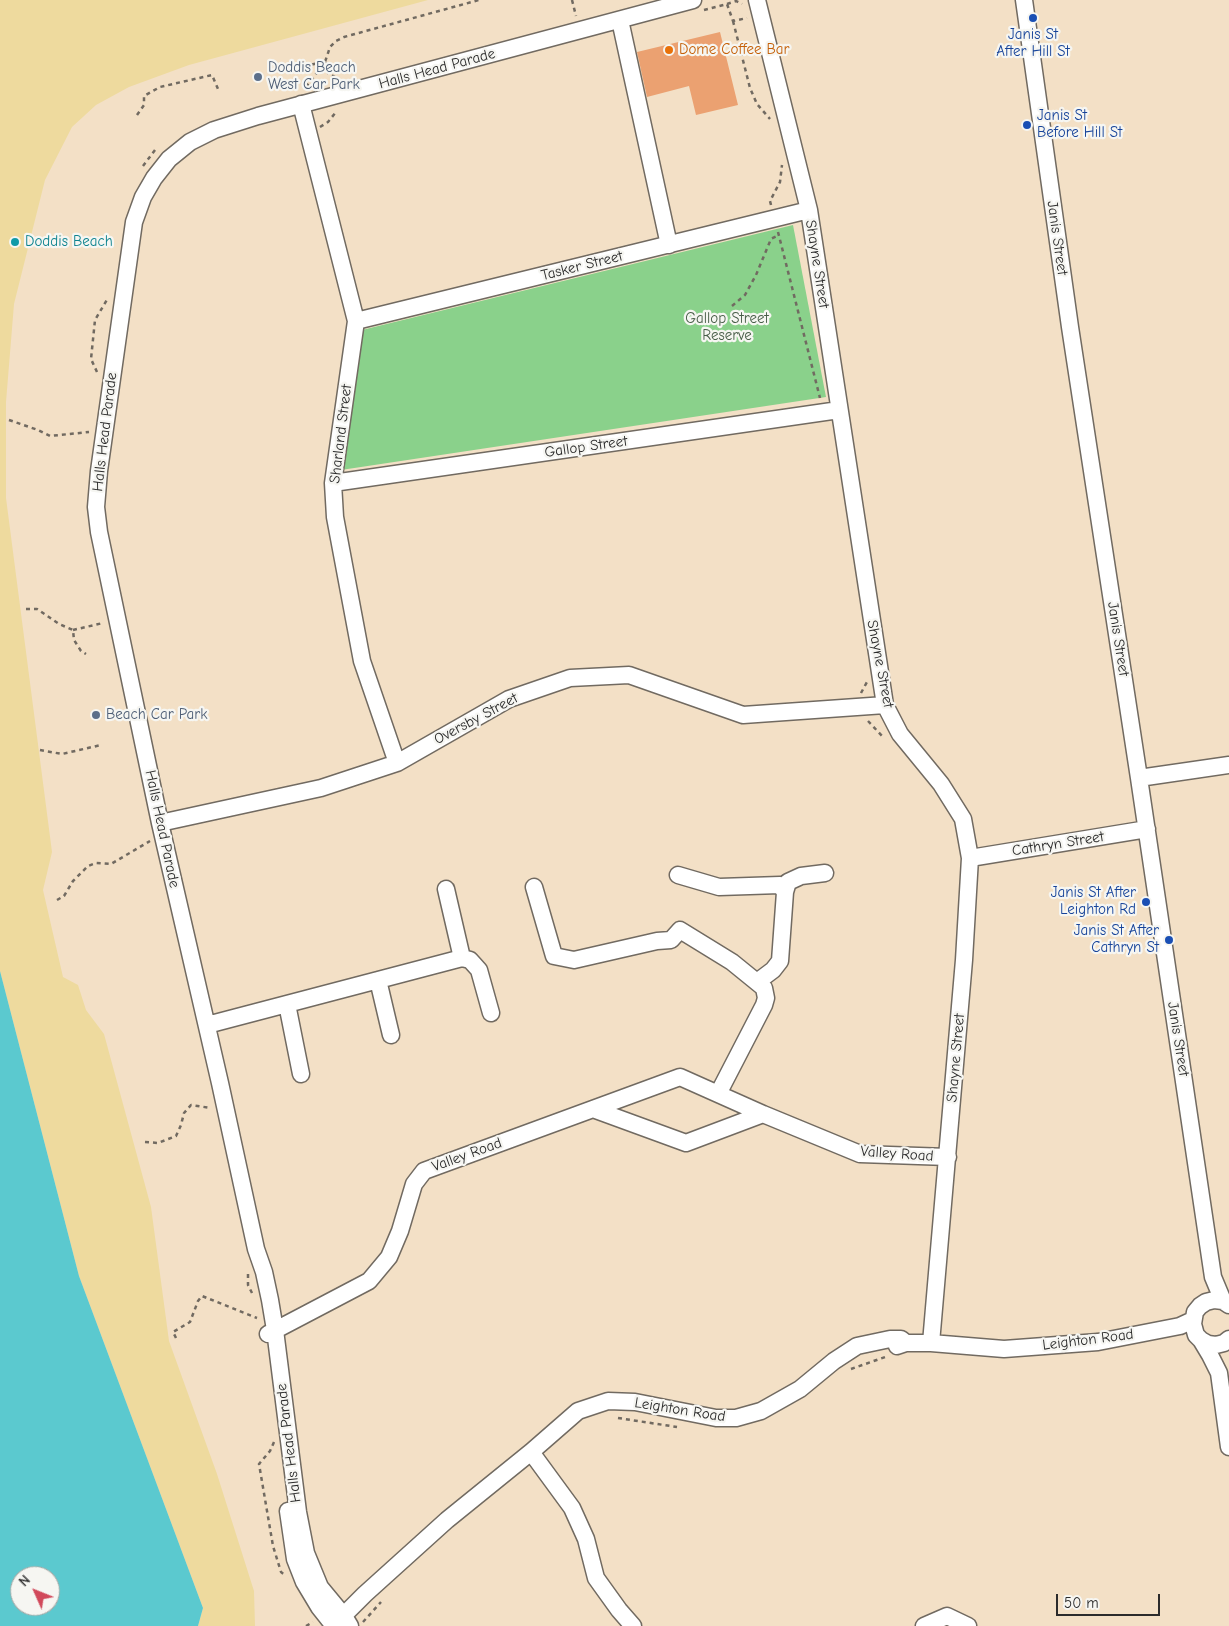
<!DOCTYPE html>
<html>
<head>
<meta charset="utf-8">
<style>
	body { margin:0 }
	#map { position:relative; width:1229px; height:1626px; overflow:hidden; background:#f3e0c6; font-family:"Comic Neue",sans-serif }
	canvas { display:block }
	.north { position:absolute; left:10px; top:1566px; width:50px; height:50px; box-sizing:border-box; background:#f6f6f2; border:1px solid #a5a5a2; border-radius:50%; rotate:314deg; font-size:14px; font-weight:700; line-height:20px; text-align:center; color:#2b2b2b }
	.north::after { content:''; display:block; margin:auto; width:18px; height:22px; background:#d1495b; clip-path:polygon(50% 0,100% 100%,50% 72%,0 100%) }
	.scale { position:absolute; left:1056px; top:1594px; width:104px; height:22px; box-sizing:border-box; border:2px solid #2b2b2b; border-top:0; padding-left:6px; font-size:15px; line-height:18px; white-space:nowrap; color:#2b2b2b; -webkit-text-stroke:4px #f6f6f2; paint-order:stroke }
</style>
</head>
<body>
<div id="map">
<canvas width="1229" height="1626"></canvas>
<div class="north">N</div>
<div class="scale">50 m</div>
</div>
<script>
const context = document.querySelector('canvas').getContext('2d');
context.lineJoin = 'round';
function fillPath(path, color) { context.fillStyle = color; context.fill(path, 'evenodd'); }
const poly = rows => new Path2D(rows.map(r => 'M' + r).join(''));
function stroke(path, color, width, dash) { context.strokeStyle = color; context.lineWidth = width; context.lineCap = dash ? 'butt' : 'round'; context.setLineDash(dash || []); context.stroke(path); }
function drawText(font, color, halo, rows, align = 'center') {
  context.font = font + ' "Comic Neue",sans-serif'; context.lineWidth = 4.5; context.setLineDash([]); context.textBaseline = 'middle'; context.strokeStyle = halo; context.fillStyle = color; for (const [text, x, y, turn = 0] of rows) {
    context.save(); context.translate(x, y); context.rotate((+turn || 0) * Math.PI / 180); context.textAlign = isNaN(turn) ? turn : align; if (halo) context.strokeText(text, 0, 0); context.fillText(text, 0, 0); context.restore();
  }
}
fillPath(poly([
	[793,225,826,397,341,470,362,330]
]), '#8ad18b');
fillPath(poly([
	[0,0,428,0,189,65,129,87,96,105,72,127,45,180,14,304,6,402,6,498,52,852,43,890,63,977,78,985,86,1010,104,1034,151,1207,169,1341,217,1474,254,1591,255,1626,198,1626,203,1608,79,1276,0,971]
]), '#eeda9e');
fillPath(poly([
	[0,971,79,1276,203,1608,198,1626,0,1626],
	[20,1576,50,1576,50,1606,20,1606]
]), '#5bc9cf');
fillPath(poly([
	[720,32,738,105,696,115,689,86,647,97,637,52]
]), '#eba171');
const minor = poly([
	[757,0,809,210,885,705,900,734,941,784,963,819,970,858,964,960,931,1343],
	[1024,0,1070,327,1139,778,1213,1277,1223,1301],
	[620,20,669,245],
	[301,104,356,321,333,483,335,517,362,661,397,763],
	[356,321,809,210],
	[333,483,839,410],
	[1139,778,1229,765],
	[160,823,321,788,397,763,509,699,570,678,629,675,743,715,885,705],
	[970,858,1147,829],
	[678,875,719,887,780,885,785,892,780,961,773,970,757,982],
	[534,887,554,956,574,960,657,941,671,940,680,930,732,962,764,988,766,998,764,1005,718,1094],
	[446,889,462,958],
	[785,892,788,882,801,876,825,873],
	[378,980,391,1035],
	[287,1004,301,1074],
	[207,1025,462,958,470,960,479,970,491,1013],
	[593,1109,686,1143,763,1114],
	[1229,1305,1223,1301,1214,1300,1206,1302,1200,1306,1195,1312,1193,1324,1196,1335,1201,1340,1208,1344,1216,1345,1224,1343,1229,1339],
	[268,1334,369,1281,389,1257,400,1231,414,1184,424,1171,680,1077,763,1114,860,1154,948,1157],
	[1201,1340,1210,1355,1219,1373,1229,1447],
	[897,1346,906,1343,931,1343,1004,1349,1098,1342,1180,1326,1193,1320],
	[531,1452,572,1508,586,1539,596,1578,619,1610,633,1626],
	[288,1511,295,1559,304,1582,319,1607,334,1626],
	[333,1626,365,1594,447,1520,531,1452,578,1411,608,1401,635,1402,716,1418,736,1418,761,1411,800,1389,834,1361,857,1346,890,1339,901,1339,906,1343],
	[350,1626,344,1616,320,1587,306,1553,298,1512,275,1330,270,1300,264,1272,256,1249,220,1083,160,823,99,532,96,507,99,471,134,222,143,197,154,178,169,159,190,142,214,130,258,116,693,0],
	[924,1626,947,1616,968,1626]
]);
stroke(minor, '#716a61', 19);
stroke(poly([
	[572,0,576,16],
	[727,4,736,1,742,4],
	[704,10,727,4,733,21,747,18],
	[733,21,750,88,757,104,770,119],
	[325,62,328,73,338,79],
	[296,68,323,62],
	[306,87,325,62,330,47,336,41,344,37,479,0],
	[137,115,144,105,144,96,160,87,212,75,218,89],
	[320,127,328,122,336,112],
	[143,166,155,150],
	[771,205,770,201,780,182,782,165],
	[778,232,820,398],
	[732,306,745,295,756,275,771,239,779,235],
	[97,372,91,359,95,320,108,298],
	[9,420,38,430,50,436,89,432],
	[26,609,37,609,59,624,73,630,74,640,81,651,86,654],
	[73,630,103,623],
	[861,693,867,682],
	[868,721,883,737],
	[40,750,62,754,101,745],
	[57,900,64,896,73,881,88,866,96,863,111,864,150,841],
	[145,1142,158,1143,176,1136,181,1125,184,1113,191,1105,211,1108],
	[248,1274,248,1285,253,1295],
	[176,1338,173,1332,190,1322,198,1301,202,1296,257,1318],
	[851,1369,888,1356],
	[618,1418,677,1427],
	[274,1442,270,1451,259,1464,273,1546,281,1572,285,1575],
	[363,1622,381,1602],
	[306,1626,313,1622]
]), '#716a61', 2.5, [4, 4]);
stroke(minor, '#fff', 16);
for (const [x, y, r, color] of [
	[1033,18,5,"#1a4fb4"],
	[669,50,5,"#e8710a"],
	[258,77,5,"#5c6f8a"],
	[1027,125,5,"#1a4fb4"],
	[15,242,5,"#0f9aa8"],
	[96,715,5,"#5c6f8a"],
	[1146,902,5,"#1a4fb4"],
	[1169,940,5,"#1a4fb4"]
]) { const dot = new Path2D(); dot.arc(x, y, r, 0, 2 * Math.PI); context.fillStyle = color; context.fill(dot); stroke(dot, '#f6f6f2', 2); }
drawText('15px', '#164399', '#f6f6f2', [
	["Janis St",1033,35,"center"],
	["After Hill St",1033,52,"center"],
	["Janis St",1037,116,"left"],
	["Before Hill St",1037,133,"left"],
	["Janis St After",1136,893],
	["Leighton Rd",1136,910],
	["Janis St After",1159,931],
	["Cathryn St",1159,948]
], 'right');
drawText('15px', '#c56008', '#f6f6f2', [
	["Dome Coffee Bar",679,50]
], 'left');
drawText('15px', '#4e5e75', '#f6f6f2', [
	["Doddis Beach",268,68],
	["West Car Park",268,85],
	["Beach Car Park",106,715]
], 'left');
drawText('15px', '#2b2b2b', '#f6f6f2', [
	["Halls Head Parade",437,69,-15],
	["Janis Street",1057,238,82],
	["Shayne Street",817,264,81],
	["Tasker Street",582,266,-14],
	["Halls Head Parade",105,432,-83],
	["Sharland Street",341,434,-83],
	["Gallop Street",586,447,-8],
	["Janis Street",1118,639,81],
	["Shayne Street",880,664,79],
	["Oversby Street",476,719,-28],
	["Halls Head Parade",162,829,78],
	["Cathryn Street",1058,844,-9],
	["Janis Street",1178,1039,81],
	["Shayne Street",956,1058,-85],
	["Valley Road",897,1154,4],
	["Valley Road",467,1155,-20],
	["Leighton Road",1088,1340,-7],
	["Leighton Road",680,1410,9],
	["Halls Head Parade",289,1443,-97]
]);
drawText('15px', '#0d838f', '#f6f6f2', [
	["Doddis Beach",25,242]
], 'left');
drawText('15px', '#485d48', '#f6f6f2', [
	["Gallop Street",727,319],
	["Reserve",727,336]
]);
</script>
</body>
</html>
